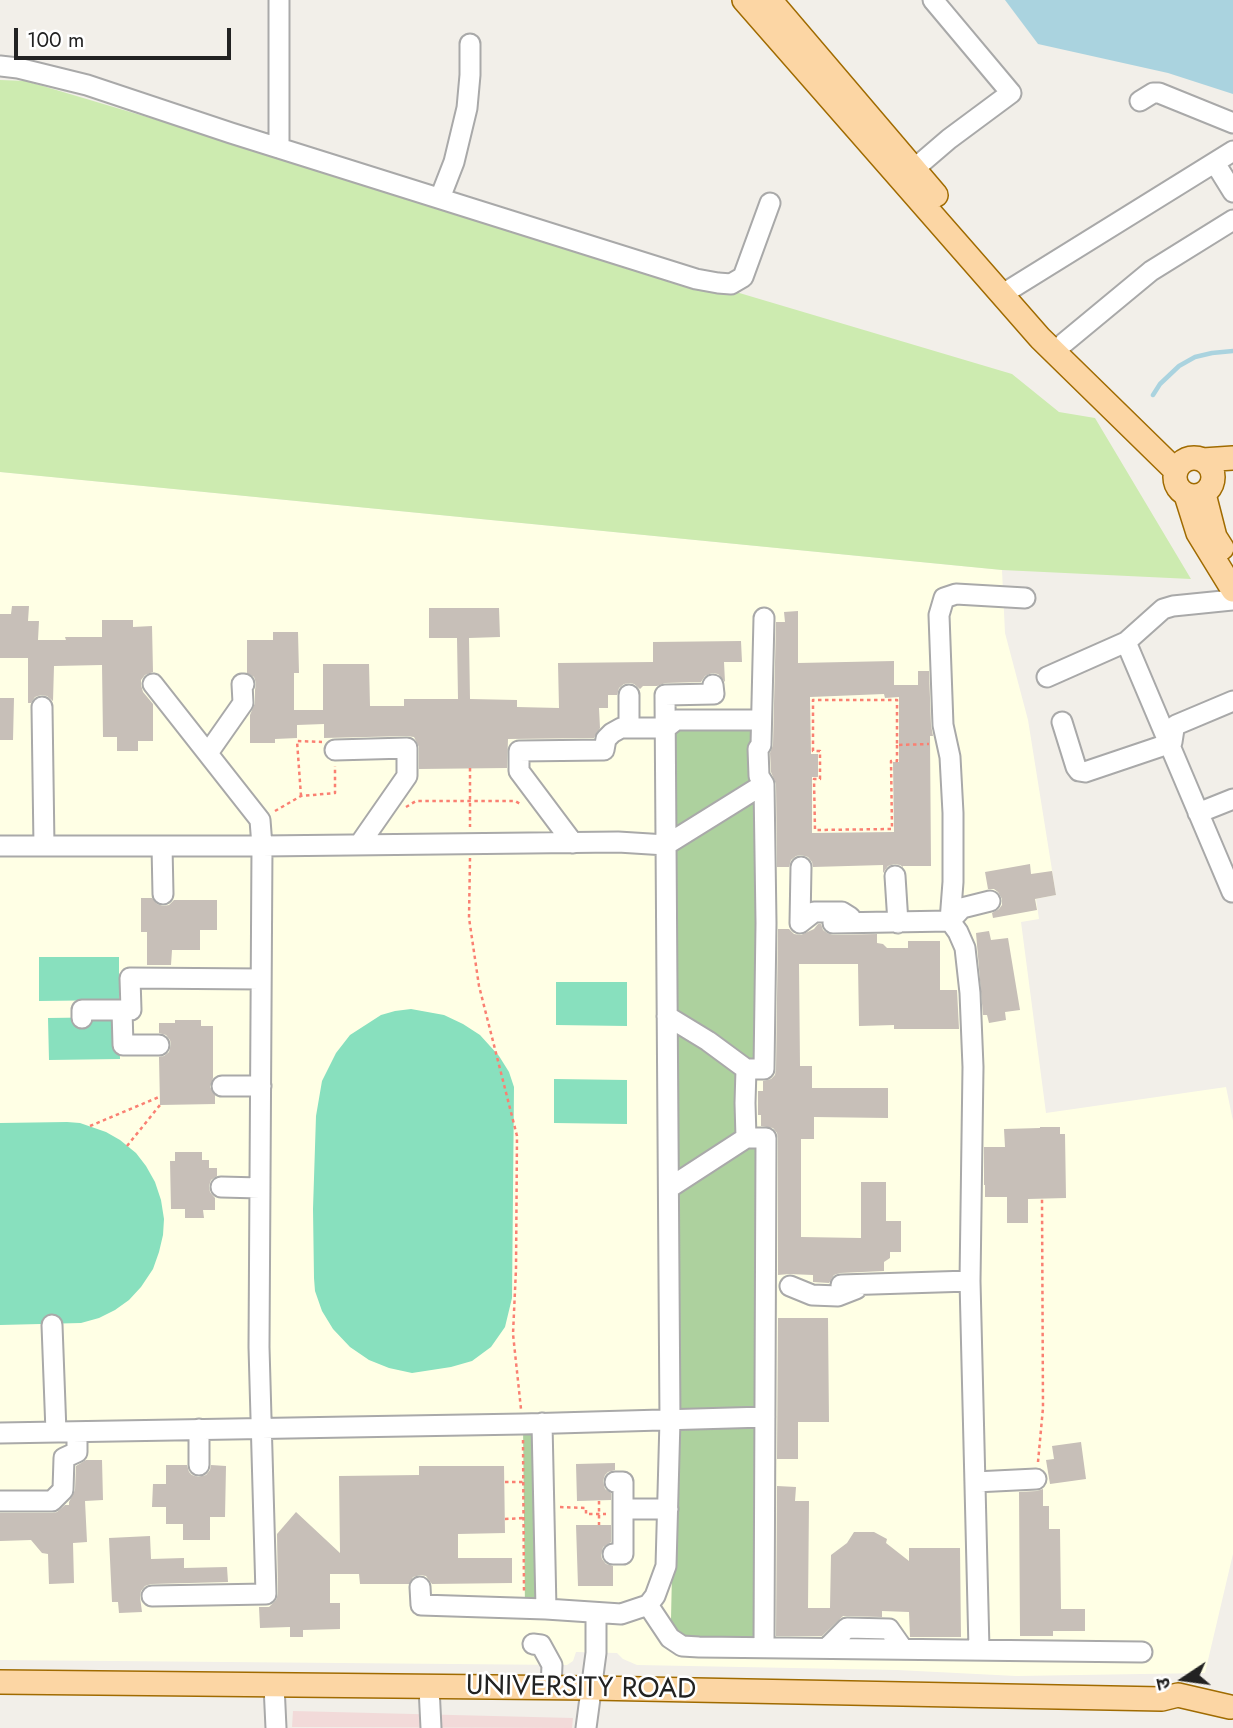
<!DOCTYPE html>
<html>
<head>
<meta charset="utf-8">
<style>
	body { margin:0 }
	#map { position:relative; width:1233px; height:1728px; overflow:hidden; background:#f2efe9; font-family:Jost,"Noto Sans Devanagari",sans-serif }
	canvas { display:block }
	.north { position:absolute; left:1149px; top:1644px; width:70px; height:70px; -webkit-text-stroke:5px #fff; paint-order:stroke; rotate:257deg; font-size:19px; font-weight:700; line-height:28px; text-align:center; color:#222 }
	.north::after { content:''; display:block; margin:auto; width:24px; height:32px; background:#222; clip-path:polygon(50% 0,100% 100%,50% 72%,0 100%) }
	.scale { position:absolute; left:14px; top:28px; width:217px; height:32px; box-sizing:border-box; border:4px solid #222; border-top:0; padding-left:9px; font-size:21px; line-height:24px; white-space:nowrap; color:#222; -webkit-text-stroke:5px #fff; paint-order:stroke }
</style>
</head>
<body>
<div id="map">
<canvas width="1233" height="1728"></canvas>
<div class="north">उ</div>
<div class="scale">100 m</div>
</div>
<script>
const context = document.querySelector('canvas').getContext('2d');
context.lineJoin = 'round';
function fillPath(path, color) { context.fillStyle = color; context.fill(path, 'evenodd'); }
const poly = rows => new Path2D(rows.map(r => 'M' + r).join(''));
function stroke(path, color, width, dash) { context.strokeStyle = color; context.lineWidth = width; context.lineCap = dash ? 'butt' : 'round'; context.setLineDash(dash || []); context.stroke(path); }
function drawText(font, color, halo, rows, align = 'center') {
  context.font = font + ' Jost,sans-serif'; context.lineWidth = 5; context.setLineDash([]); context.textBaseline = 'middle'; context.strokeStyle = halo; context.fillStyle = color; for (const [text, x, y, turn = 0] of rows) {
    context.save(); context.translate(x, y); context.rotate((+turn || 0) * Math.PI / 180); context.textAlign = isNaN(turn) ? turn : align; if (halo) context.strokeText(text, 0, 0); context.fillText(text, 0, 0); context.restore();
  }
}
fillPath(poly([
	[293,1711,573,1718,572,1728,292,1727]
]), '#f2dad9');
fillPath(poly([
	[0,472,1002,570,1005,633,1028,720,1056,895,1036,899,1039,919,1021,922,1046,1113,1226,1087,1233,1121,1233,1554,1205,1673,1016,1676,897,1670,637,1665,623,1659,617,1653,576,1652,573,1661,567,1665,0,1660]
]), '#ffffe5');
fillPath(poly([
	[0,80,26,81,1012,374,1059,412,1095,418,1191,579,1002,570,0,472]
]), '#cdebb0');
fillPath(poly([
	[675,727,749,727,752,731,751,782,675,834,671,736],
	[756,799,758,1059,747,1064,674,1009,675,848],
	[677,1032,740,1071,737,1137,677,1177],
	[741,1145,757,1145,755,1407,743,1412,680,1413,675,1195],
	[542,1423,546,1609,525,1608,523,1424],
	[752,1424,757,1428,754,1635,749,1639,684,1639,671,1626,671,1619,675,1434,677,1428]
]), '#add19e');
fillPath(poly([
	[39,957,119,957,119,1000,39,1001],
	[556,982,627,982,627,1026,556,1025],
	[411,1009,444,1015,463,1024,480,1035,499,1056,509,1072,514,1087,512,1298,505,1327,491,1347,472,1361,451,1367,412,1373,389,1368,369,1360,350,1347,333,1329,322,1311,315,1291,314,1278,313,1209,316,1116,322,1081,336,1053,350,1035,381,1015,395,1011],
	[119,1017,120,1059,49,1060,48,1018],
	[554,1079,627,1080,627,1124,554,1123],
	[67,1122,80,1123,106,1132,120,1140,136,1153,146,1166,155,1182,161,1200,164,1219,163,1235,159,1252,153,1269,141,1287,129,1300,115,1310,99,1318,81,1323,0,1325,0,1123]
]), '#88e0be');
fillPath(poly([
	[1005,0,1233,0,1233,94,1168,73,1038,44]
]), '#aad3df');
stroke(poly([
	[1153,395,1160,384,1179,366,1195,357,1212,353,1233,351]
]), '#aad3df', 4.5);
fillPath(poly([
	[12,606,29,606,28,621,39,621,38,640,66,640,65,637,102,637,102,620,133,620,133,627,152,626,153,672,145,675,141,680,141,685,143,692,153,704,153,741,138,741,138,751,117,751,117,737,103,737,102,665,54,666,53,701,47,696,41,695,35,697,31,703,28,703,28,658,0,658,0,614,11,614],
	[429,608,499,608,500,637,469,638,470,699,517,700,517,707,559,708,558,663,653,662,653,642,741,641,742,662,724,662,725,682,718,674,712,673,705,676,701,682,665,683,657,686,643,686,640,689,634,684,630,683,624,684,619,688,617,695,608,695,608,708,599,708,600,728,594,738,508,739,507,768,419,769,419,747,414,737,407,736,324,738,324,724,297,725,297,738,275,739,275,743,250,743,250,715,255,703,255,690,256,683,254,677,247,673,247,640,273,640,273,632,298,632,299,673,294,673,294,710,323,710,323,664,369,664,370,706,404,706,404,699,458,699,457,638,429,638],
	[798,611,798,663,894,661,894,685,918,685,918,671,929,671,931,725,933,736,930,736,931,866,903,866,903,867,900,865,894,864,888,866,883,873,883,865,813,867,812,862,808,857,801,855,796,856,791,860,789,867,777,867,776,784,771,772,770,753,773,745,776,622,785,622,784,612],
	[884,694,885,698,899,697,899,762,893,762,894,832,812,833,812,777,818,777,818,754,811,754,810,697],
	[0,698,14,698,13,740,0,740],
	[1030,864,1031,874,1052,871,1056,895,1035,899,1037,910,993,918,992,913,999,909,1002,905,1002,899,998,892,994,889,988,889,985,872],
	[141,898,152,898,157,904,163,906,169,905,174,900,217,900,217,930,200,930,200,950,172,950,171,965,147,965,147,932,141,932],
	[818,924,821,924,823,930,827,933,833,935,877,934,877,943,883,944,887,948,908,948,908,941,940,941,940,990,957,990,959,1029,894,1029,894,1025,859,1026,858,964,799,964,800,1066,812,1066,812,1088,888,1088,888,1118,814,1117,814,1139,801,1139,801,1237,861,1238,861,1182,886,1182,886,1221,901,1221,901,1252,890,1252,890,1258,884,1262,884,1271,840,1273,834,1275,829,1283,813,1282,813,1275,789,1274,778,1275,778,1138,777,1133,773,1128,761,1126,761,1115,758,1115,758,1091,763,1091,763,1081,771,1079,775,1075,776,1069,778,929,789,929,794,934,801,935,814,929],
	[989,931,991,940,1008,938,1020,1010,1005,1012,1006,1020,989,1023,987,1015,983,1015,976,933],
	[175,1020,201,1020,201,1026,213,1026,213,1078,210,1087,215,1095,215,1104,160,1105,159,1057,164,1056,169,1052,171,1044,170,1040,166,1035,159,1033,159,1023,175,1023],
	[1040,1127,1060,1127,1060,1134,1065,1134,1066,1198,1028,1199,1028,1223,1007,1223,1007,1197,985,1197,985,1185,984,1185,984,1147,1005,1147,1004,1129,1040,1128],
	[175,1152,202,1152,202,1160,209,1160,209,1168,217,1168,217,1176,211,1180,209,1186,210,1192,215,1198,215,1210,203,1210,204,1218,185,1218,185,1209,171,1209,170,1161,175,1161],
	[778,1318,828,1318,829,1422,798,1422,798,1459,777,1459],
	[1081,1442,1086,1479,1050,1484,1046,1460,1054,1459,1052,1446],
	[86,1460,102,1460,103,1500,85,1501,87,1542,73,1543,74,1583,49,1584,48,1554,42,1553,31,1540,0,1541,0,1513,53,1513,57,1512,65,1505,69,1505,69,1502,75,1490,76,1466],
	[615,1463,615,1470,608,1472,605,1475,603,1481,605,1489,611,1493,611,1500,577,1501,576,1464],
	[166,1465,187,1465,189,1472,192,1475,198,1477,206,1475,210,1470,211,1465,226,1466,225,1517,210,1517,210,1540,183,1540,183,1524,166,1524,166,1507,152,1507,153,1484,166,1484],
	[419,1466,504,1466,505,1533,458,1534,458,1558,512,1558,512,1583,432,1584,426,1576,420,1575,413,1577,409,1584,360,1584,359,1574,330,1574,330,1603,340,1603,340,1629,303,1630,303,1637,290,1637,290,1627,260,1628,259,1607,269,1607,276,1600,278,1594,277,1534,296,1512,340,1553,339,1476,419,1475],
	[777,1486,796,1487,795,1501,809,1501,808,1608,830,1608,831,1555,847,1543,854,1532,874,1532,887,1539,886,1543,909,1561,909,1548,960,1548,961,1637,910,1637,909,1612,882,1611,882,1617,843,1616,822,1636,776,1636],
	[1043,1489,1043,1506,1049,1506,1049,1529,1060,1529,1061,1609,1085,1609,1085,1631,1053,1631,1053,1636,1020,1636,1019,1492,1037,1491],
	[576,1525,611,1525,611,1542,603,1547,601,1555,602,1559,606,1564,613,1566,613,1586,578,1586],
	[150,1536,151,1559,184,1558,184,1568,227,1567,228,1582,151,1584,145,1586,141,1591,140,1597,142,1612,119,1613,118,1602,112,1602,109,1538]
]), '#c7bfb8');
const minor = poly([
	[279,0,279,148],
	[0,66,18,68,87,85,231,133,696,279,718,283,731,284,743,277,770,203],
	[1140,101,1153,93,1159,93,1233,123],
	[1215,163,1233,192],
	[914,169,949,139,1011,93,933,0],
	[440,198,454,162,467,108,470,75,470,44],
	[1001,295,1233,151],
	[1064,343,1151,271,1233,220],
	[764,618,761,745,758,749,759,776,764,784,766,923,764,1069,746,1069,745,1103,746,1138,766,1138,764,1647],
	[1126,642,1232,892],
	[1047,677,1126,642,1163,609,1173,606,1233,600],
	[629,695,629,728],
	[42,707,44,846],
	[1062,722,1076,767,1079,771,1085,772,1168,744,1172,742,1174,729,1176,725,1233,701],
	[335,750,407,748,407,776,359,845],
	[208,753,243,703,242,684,244,684],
	[1198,813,1233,799],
	[573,843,519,771,519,751,604,750,606,739,612,733,621,728,666,728,676,720,760,720],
	[0,846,262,846,618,842,666,845,764,784],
	[162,846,163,894],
	[895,876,898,923],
	[950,921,953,882,953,813,950,757,943,725,939,615,944,598,956,594,1025,598],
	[950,921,962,908,990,901],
	[800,923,814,912,842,912,850,917],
	[800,923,801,867],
	[833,923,950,921,958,932,965,948,970,993,973,1067,970,1281,979,1649],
	[122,1010,123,1045,159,1045],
	[667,1016,708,1041,746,1069],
	[82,1018,82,1010,131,1010,130,978,261,979],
	[222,1086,261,1086],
	[221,1187,260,1188],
	[669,1188,746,1138],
	[841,1285,970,1281],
	[790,1286,812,1295,838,1296,856,1289],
	[52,1325,56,1432],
	[542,1423,546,1609],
	[199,1429,199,1465],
	[0,1433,523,1424,765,1417],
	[975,1482,1036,1479],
	[0,1501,52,1501,63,1490,64,1458,77,1452,77,1432],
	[623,1509,668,1509],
	[613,1554,623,1554,623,1482,615,1482],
	[420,1587,421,1605,546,1609,621,1614,648,1605,655,1596,666,1566,670,1420,665,695,714,694,713,685],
	[152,1596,266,1594,259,1347,262,846,260,820,153,684],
	[648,1605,670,1638,682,1646,699,1647,1142,1652],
	[533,1644,541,1645,552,1665,551,1688],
	[827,1648,847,1628,889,1629,903,1649],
	[274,1685,276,1728],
	[429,1687,431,1728],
	[586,1728,596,1653,596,1613]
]);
const major = poly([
	[744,0,1040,338,1176,471],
	[770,0,936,195],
	'1175 477a19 19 0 1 1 38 0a19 19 0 1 1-38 0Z',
	[1203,460,1233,458],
	[1204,494,1215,537,1222,548],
	[1186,495,1198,533,1233,590],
	[0,1682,591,1688,1162,1699,1178,1695,1230,1707]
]);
stroke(minor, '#a9a9a9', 23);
stroke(major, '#a06b00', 26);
stroke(poly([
	[897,745,897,761,891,761,892,829,815,830,814,779,820,779,820,751,813,751,813,700,897,700,897,745,929,744],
	[470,768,470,827],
	[301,796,297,741,322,742],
	[406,807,416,801,515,801,522,805],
	[275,811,301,796,335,793,335,766],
	[470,858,469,918,479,986,517,1136,516,1269,513,1334,521,1409],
	[90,1126,159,1097],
	[127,1146,160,1105],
	[523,1440,524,1591],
	[1038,1462,1043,1408,1042,1199],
	[505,1482,523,1482],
	[599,1501,599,1525],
	[560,1507,586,1508,586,1514,606,1514],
	[505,1519,524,1518]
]), '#fa8072', 2.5, [3.5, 3.5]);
stroke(minor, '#fff', 19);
stroke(major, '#fcd6a4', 23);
drawText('28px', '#222', '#fff', [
	["UNIVERSITY ROAD",581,1689,1]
]);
</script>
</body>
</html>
